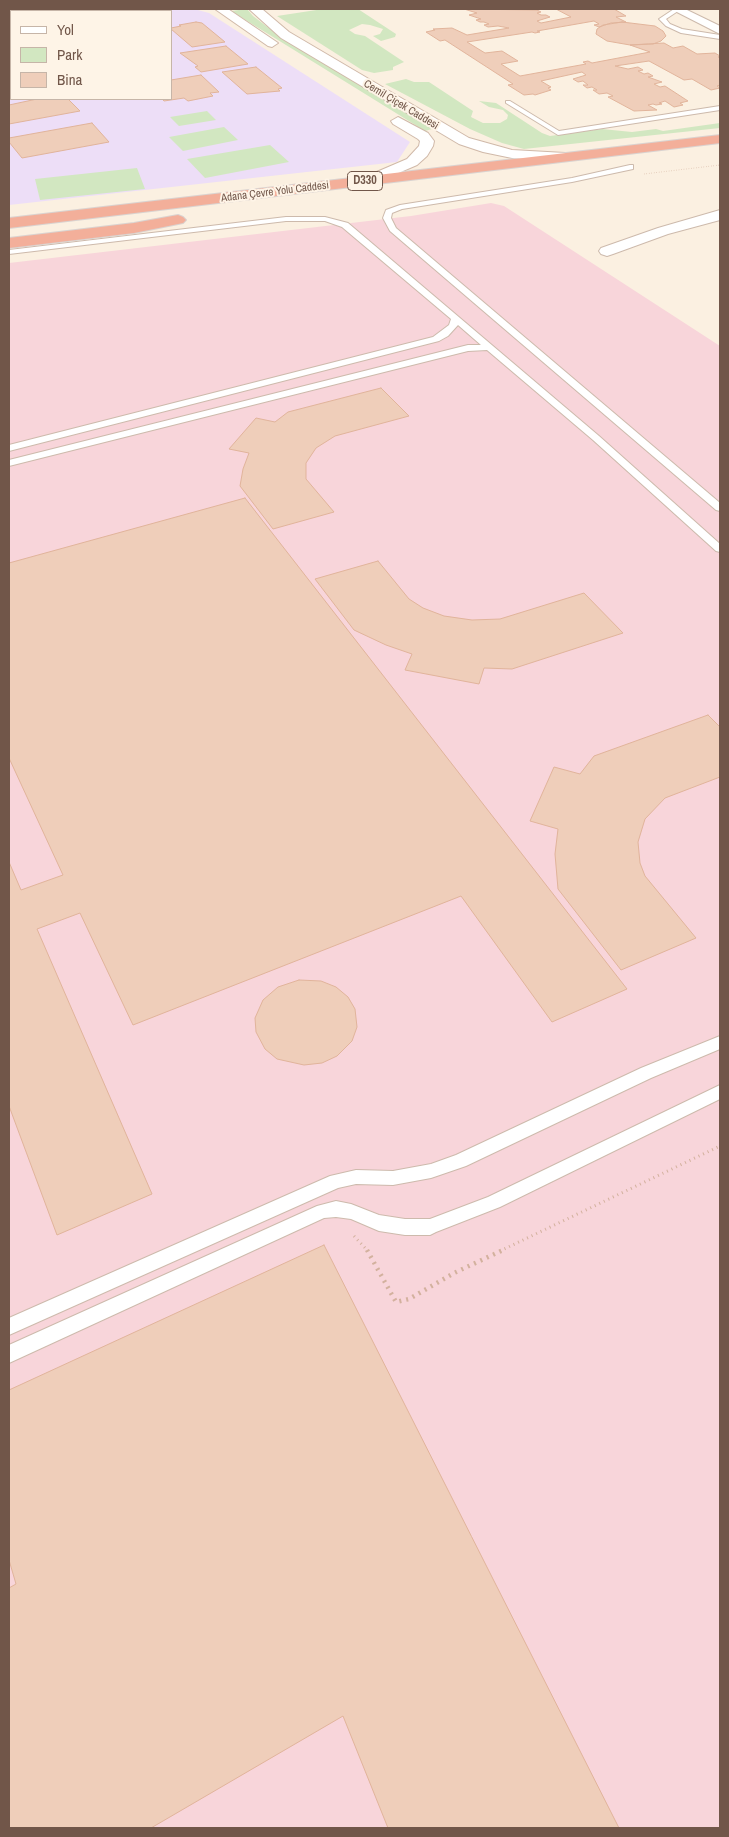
<!DOCTYPE html>
<html>
<head>
<meta charset="utf-8">
<style>
	body { margin:0 }
	#map { position:relative; width:729px; height:1837px; overflow:hidden; background:#fbf0e1; font-family:"Archivo Narrow",sans-serif }
	canvas { display:block }
	.frame { position:absolute; inset:0; border:10px solid #715649; pointer-events:none }
	.legend { position:absolute; left:10px; top:10px; width:162px; height:90px; box-sizing:border-box; background:#fef4e7; border:1px solid #c6b5a8; margin:0; padding:6px 9px; list-style:none; font-size:15px; color:#715649 }
	.legend li { display:flex; align-items:center; gap:10px; height:25px }
	.legend b { width:25px; border:1px solid #c6b5a8 }
</style>
</head>
<body>
<div id="map">
<canvas width="729" height="1837"></canvas>
<div class="frame"></div>
<ul class="legend">
<li><b style="height:6px;background:#fff"></b>Yol</li>
<li><b style="height:14px;background:#d2e7c1"></b>Park</li>
<li><b style="height:14px;background:#efceba"></b>Bina</li>
</ul>
</div>
<script>
const context = document.querySelector('canvas').getContext('2d');
context.lineJoin = 'round';
function fillPath(path, color) { context.fillStyle = color; context.fill(path, 'evenodd'); }
const poly = rows => new Path2D(rows.map(r => 'M' + r).join(''));
function stroke(path, color, width, dash) { context.strokeStyle = color; context.lineWidth = width; context.lineCap = dash ? 'butt' : 'round'; context.setLineDash(dash || []); context.stroke(path); }
function drawText(font, color, halo, rows, align = 'center') {
  context.font = font + ' "Archivo Narrow",sans-serif'; context.lineWidth = 4; context.setLineDash([]); context.textBaseline = 'middle'; context.strokeStyle = halo; context.fillStyle = color; for (const [text, x, y, turn = 0] of rows) {
    context.save(); context.translate(x, y); context.rotate((+turn || 0) * Math.PI / 180); context.textAlign = isNaN(turn) ? turn : align; if (halo) context.strokeText(text, 0, 0); context.fillText(text, 0, 0); context.restore();
  }
}
fillPath(poly([
	[147,9,194,9,209,13,410,142,397,162,9,205,9,25,11,24,11,99,171,99,171,11,123,11]
]), '#eddef7');
fillPath(poly([
	[491,203,504,206,720,346,720,1828,9,1828,9,263,411,216]
]), '#f8d5da');
fillPath(poly([
	[247,9,253,16,270,29,432,129,425,131,231,11],
	[323,9,358,9,396,34,395,37,381,41,373,36,380,34,383,29,370,25,362,24,349,30,355,34,365,36,404,62,393,67,393,70,374,73,362,70,277,16],
	[406,79,414,82,429,82,473,111,471,117,483,123,500,123,507,119,508,115,503,110,489,107,479,101,496,103,542,133,550,136,602,129,632,132,656,129,663,131,720,123,720,128,524,149,502,143,470,129,385,84],
	[207,111,216,120,179,126,170,117],
	[224,127,238,140,183,151,169,137],
	[270,145,289,162,205,178,187,159],
	[137,168,145,189,40,200,35,179]
]), '#d2e7c1');
const building = poly([
	[464,9,537,10,541,12,537,13,541,15,546,15,550,17,537,21,541,23,571,17,556,9,614,9,626,16,616,17,626,22,611,23,599,27,594,25,599,24,594,21,537,31,540,32,535,33,532,32,467,42,485,53,502,51,518,61,501,64,520,76,586,64,583,62,588,61,592,63,650,52,630,45,664,43,673,48,683,46,697,54,715,53,720,56,718,57,720,58,720,85,717,86,720,88,711,90,692,79,684,80,649,61,615,66,628,69,638,67,643,70,638,71,644,74,648,73,653,76,648,77,662,82,654,84,660,87,665,86,688,101,680,103,683,105,674,107,665,101,659,103,662,104,656,105,653,104,648,105,657,110,634,111,608,97,613,96,607,93,599,94,593,90,597,90,592,87,587,88,583,85,588,85,583,81,578,82,573,79,586,75,582,72,541,81,551,87,548,88,551,90,535,95,533,94,524,95,508,85,513,84,445,40,440,41,426,32,435,30,433,29,452,28,467,35,509,28,498,26,488,27,484,25,489,24,484,22,480,22,476,20,481,19,469,15,477,13,464,9],
	[196,22,202,23,225,42,192,47,171,29,171,28,181,26,179,25,196,22],
	[622,22,655,26,663,31,666,36,661,41,653,44,630,45,607,41,596,34,597,29,603,25,622,22],
	[226,46,248,64,201,72,195,67,198,66,180,53,226,46],
	[256,67,282,88,278,89,280,91,247,94,222,72,256,67],
	[201,75,219,92,210,93,213,96,188,101,184,98,164,101,162,99,171,99,171,80,201,75],
	[37,99,68,99,80,111,9,124,9,105,37,99],
	[92,123,109,142,22,158,9,142,9,138,92,123],
	[381,388,409,416,335,436,316,448,306,463,306,479,334,512,273,529,240,486,243,469,249,453,229,449,256,418,275,422,288,412,381,388],
	[245,498,627,989,552,1022,461,896,133,1025,80,913,37,929,152,1194,57,1235,9,1106,9,862,21,890,63,875,9,758,9,563,245,498],
	[378,561,409,599,423,608,444,616,472,620,500,619,584,593,623,633,512,669,484,668,479,684,405,670,412,654,386,645,354,630,315,579,378,561],
	[708,715,720,727,720,777,665,798,645,819,638,842,640,863,645,876,696,938,621,970,558,889,555,854,558,829,530,821,554,767,580,774,594,756,708,715],
	[299,980,321,981,336,987,348,997,355,1009,357,1027,352,1041,337,1056,322,1063,304,1065,277,1059,265,1049,256,1032,255,1018,263,1000,278,987,299,980],
	[324,1245,619,1828,388,1828,343,1716,151,1828,9,1828,9,1588,16,1584,9,1560,9,1390,324,1245]
]);
fillPath(building, '#efceba');
stroke(building, '#e1b49b', 1);
const lane = poly([
	[674,9,681,9,666,19,670,24,682,29,720,35,720,39,681,33,666,26,659,19,674,9],
	[506,101,510,101,559,131,720,106,720,110,558,135,506,103,506,101],
	[630,165,633,165,633,169,572,182,402,209,392,213,391,218,396,228,720,503,720,511,716,510,390,231,383,218,386,210,400,205,572,178,630,165],
	[286,217,325,217,348,223,599,436,720,544,720,552,716,551,593,440,487,350,468,351,9,466,9,460,468,345,481,345,458,325,448,336,439,341,9,451,9,445,433,337,449,325,451,319,342,227,325,221,286,221,9,254,9,250,286,217],
	[720,1036,720,1049,651,1078,466,1166,431,1178,393,1185,356,1184,338,1188,9,1335,9,1318,330,1176,356,1170,393,1171,431,1164,456,1155,641,1068,720,1036],
	[720,1085,720,1099,500,1207,436,1232,430,1235,405,1235,379,1231,351,1219,336,1217,324,1218,9,1363,9,1345,317,1206,336,1201,351,1204,379,1215,405,1219,430,1219,488,1197,720,1085]
]);
const street = poly([
	[671,9,685,9,720,26,720,34,671,9],
	[720,210,720,220,668,234,613,254,607,256,601,254,599,251,601,248,658,228,720,210]
]);
const secondary = poly([
	[61,9,91,9,89,11,59,11,61,9],
	[96,9,126,9,124,11,94,11,96,9],
	[215,9,228,9,278,43,272,47,268,46,215,9],
	[249,9,262,9,289,32,469,138,512,150,565,153,570,154,572,157,570,160,565,161,512,158,483,152,459,144,281,38,249,9],
	[9,19,11,20,11,26,9,26,9,19],
	[398,117,428,133,434,141,433,146,427,156,417,165,375,183,365,183,363,180,365,177,407,159,419,146,420,141,418,139,393,124,391,121,398,117]
]);
const highway = poly([
	[720,135,720,143,9,228,9,218,720,135],
	[178,215,183,217,186,220,183,223,134,233,9,248,9,238,134,223,178,215]
]);
stroke(lane, '#cdbaac', 2);
stroke(street, '#cdbaac', 2);
stroke(secondary, '#d0b9a9', 2);
stroke(highway, '#dad3d0', 2);
stroke(poly([
	[644,174,720,165]
]), '#d3b19e', 1, [0.5, 2]);
stroke(poly([
	[354,1236,368,1251],
	[500,1251,720,1146]
]), '#d3b19e', 3, [1, 4]);
stroke(poly([
	[367,1250,396,1302,409,1299,454,1273,503,1250]
]), '#d3b19e', 4.5, [2, 5]);
fillPath(lane, '#fff');
fillPath(street, '#fff');
fillPath(secondary, '#fff');
fillPath(highway, '#f3af9a');
drawText('11px', '#715649', '#fef4e7', [
	["Cemil Çiçek Caddesi",401,105,31],
	["Adana Çevre Yolu Caddesi",275,192,-7]
]);
for (const [x, y, w] of [
	[365,181,35]
]) { const box = new Path2D(); box.roundRect(x - w / 2, y - 9.5, w, 19, 4); context.fillStyle = '#fef4e7'; context.fill(box); stroke(box, '#715649', 1); }
drawText('bold 12px', '#715649', null, [
	["D330",365,181]
]);
</script>
</body>
</html>
